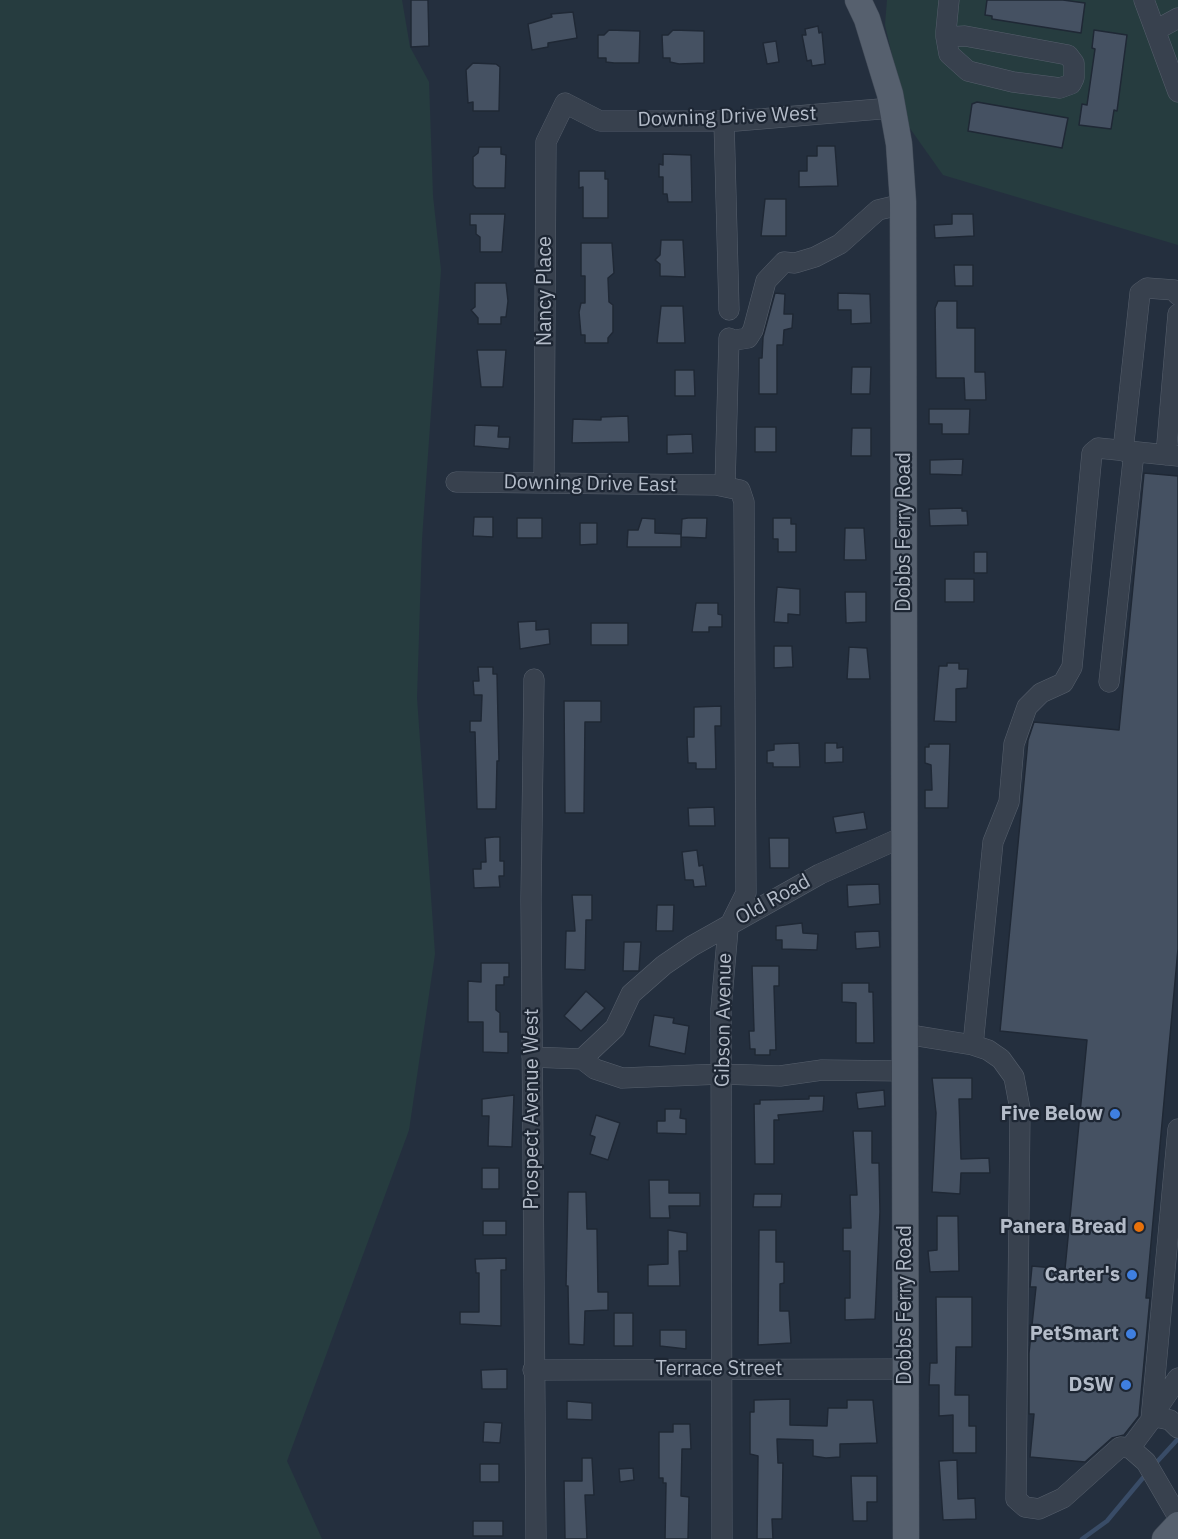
<!DOCTYPE html>
<html>
<head>
<meta charset="utf-8">
<style>
	body { margin:0 }
	canvas { display:block; background:#242f3e }
</style>
</head>
<body>
<canvas width="1178" height="1539"></canvas>
<script>
const context = document.querySelector('canvas').getContext('2d');
context.lineJoin = 'round';
function fillPath(path, color) { context.fillStyle = color; context.fill(path, 'evenodd'); }
const poly = rows => new Path2D(rows.map(r => 'M' + r).join(''));
function stroke(path, color, width, dash) { context.strokeStyle = color; context.lineWidth = width; context.lineCap = dash ? 'butt' : 'round'; context.setLineDash(dash || []); context.stroke(path); }
function drawText(font, color, halo, rows, align = 'center') {
  context.font = font + ' "IBM Plex Sans",sans-serif'; context.lineWidth = 4.5; context.setLineDash([]); context.textBaseline = 'middle'; context.strokeStyle = halo; context.fillStyle = color; for (const [text, x, y, turn = 0] of rows) {
    context.save(); context.translate(x, y); context.rotate((+turn || 0) * Math.PI / 180); context.textAlign = isNaN(turn) ? turn : align; if (halo) context.strokeText(text, 0, 0); context.fillText(text, 0, 0); context.restore();
  }
}
fillPath(poly([
	[0,0,402,0,410,47,429,82,433,196,441,270,422,539,417,698,435,954,409,1130,287,1461,322,1539,0,1539],
	[887,0,1178,0,1178,245,943,175,909,127,885,25]
]), '#263c3f');
stroke(poly([
	[1155,1464,1177,1440],
	[1082,1539,1107,1521,1147,1473]
]), '#394c67', 4.5);
const building = poly([
	[411,0,428,0,429,46,411,47,411,0],
	[987,0,1063,0,1085,3,1081,33,992,19,992,16,985,15,987,0],
	[573,12,577,38,548,43,548,47,532,50,528,24,552,17,551,14,573,12],
	[818,26,819,33,822,32,825,64,812,66,811,60,807,61,802,35,806,35,805,29,818,26],
	[609,30,640,31,639,63,614,63,606,62,606,58,598,58,598,35,604,35,609,30],
	[673,30,704,31,704,63,679,64,670,62,670,58,663,58,662,35,668,35,673,30],
	[1094,30,1127,35,1117,111,1114,110,1111,129,1079,125,1082,104,1087,105,1095,49,1092,48,1094,30],
	[776,41,779,62,767,64,763,43,776,41],
	[473,63,496,64,500,67,499,111,473,111,473,102,468,103,466,70,473,63],
	[977,102,1068,118,1062,148,968,131,972,104,977,102],
	[817,146,835,146,838,186,799,187,799,171,807,171,807,156,817,156,817,146],
	[479,147,501,147,501,154,506,155,505,188,476,188,473,185,473,157,478,153,479,147],
	[663,154,691,155,692,202,668,202,667,194,663,194,663,177,659,177,659,164,663,165,663,154],
	[579,171,605,171,605,179,608,179,608,218,583,218,583,187,579,188,579,171],
	[765,199,786,199,786,236,761,236,765,199],
	[470,214,505,214,502,252,480,252,480,237,476,234,476,225,470,225,470,214],
	[952,214,973,214,974,236,935,238,934,225,952,224,952,214],
	[661,240,683,240,685,277,660,276,660,264,655,260,660,255,661,240],
	[581,243,612,243,614,273,608,278,609,302,613,305,613,332,608,338,608,343,585,343,585,335,581,335,579,312,581,303,585,303,585,276,581,276,581,243],
	[954,265,973,265,973,286,955,286,954,265],
	[475,283,506,283,508,301,506,317,501,317,501,324,478,324,478,318,471,310,475,307,475,283],
	[775,293,785,294,784,314,793,314,792,328,784,330,783,345,777,345,777,394,759,394,759,358,762,358,763,337,775,293],
	[838,293,870,294,871,323,851,324,851,310,838,310,838,293],
	[938,301,957,301,957,328,975,328,975,372,985,372,986,400,965,400,964,378,936,378,935,308,938,301],
	[661,306,683,306,685,343,657,343,661,306],
	[477,350,506,350,503,387,481,387,477,350],
	[852,367,871,367,870,394,851,394,852,367],
	[675,370,694,370,695,396,675,396,675,370],
	[929,409,970,409,969,434,942,434,942,424,929,424,929,409],
	[628,416,629,442,572,443,573,419,601,420,601,417,628,416],
	[475,425,499,426,498,437,510,437,509,449,474,446,475,425],
	[755,427,776,427,776,452,755,452,755,427],
	[852,428,871,428,871,456,851,456,852,428],
	[692,434,693,453,667,454,667,435,692,434],
	[963,459,962,475,930,474,930,460,963,459],
	[1144,473,1178,476,1178,949,1146,1298,1150,1298,1139,1416,1124,1435,1112,1438,1085,1462,1030,1457,1034,1414,1029,1414,1029,1353,1036,1287,1030,1287,1032,1266,1065,1269,1087,1040,1000,1031,1028,740,1034,722,1119,730,1144,473],
	[962,508,962,511,967,511,968,525,930,526,929,509,962,508],
	[474,517,493,517,493,537,473,536,474,517],
	[517,518,542,518,542,538,517,538,517,518],
	[642,518,655,519,655,533,681,534,681,547,627,547,628,530,638,530,642,518],
	[688,518,707,518,706,538,681,537,682,519,688,518],
	[773,518,791,518,791,524,796,524,796,552,778,552,778,539,773,539,773,518],
	[580,523,597,523,597,544,580,545,580,523],
	[845,528,864,528,866,560,844,560,845,528],
	[974,552,987,552,987,573,974,573,974,552],
	[945,579,974,579,974,602,945,602,945,579],
	[777,587,800,589,800,615,788,614,788,623,774,622,777,587],
	[845,592,866,592,866,622,846,623,845,592],
	[696,603,718,603,718,614,722,615,722,627,709,627,709,632,692,632,696,603],
	[536,621,536,630,549,629,550,644,520,649,518,622,536,621],
	[591,623,628,623,628,645,591,645,591,623],
	[774,646,792,646,793,667,774,668,774,646],
	[849,647,867,648,870,679,847,679,849,647],
	[947,663,959,663,959,669,968,669,967,688,956,689,956,722,934,721,939,666,947,666,947,663],
	[478,667,493,667,493,674,497,674,499,761,497,761,496,809,477,809,475,732,470,732,470,721,481,721,482,695,474,695,473,681,479,681,478,667],
	[564,701,601,701,601,722,585,722,584,813,565,813,564,701],
	[721,706,721,726,715,726,716,769,696,769,696,763,688,763,687,737,694,737,694,707,721,706],
	[799,743,800,767,773,767,773,763,767,763,767,751,774,750,774,744,799,743],
	[825,743,837,743,837,748,843,747,843,762,825,763,825,743],
	[929,744,950,744,948,808,925,808,925,790,932,790,931,765,925,763,925,747,929,747,929,744],
	[714,807,715,826,689,826,688,808,714,807],
	[864,812,867,829,836,833,833,817,864,812],
	[494,837,500,837,500,861,504,861,504,876,499,876,500,887,474,888,473,869,481,869,481,862,486,862,485,838,494,837],
	[769,838,789,838,789,868,770,868,769,838],
	[697,850,699,866,703,865,706,886,694,887,693,880,685,880,682,852,697,850],
	[879,884,880,904,848,907,847,885,879,884],
	[572,895,592,895,592,920,586,920,585,970,565,969,566,931,575,931,572,895],
	[657,905,674,905,673,931,656,931,657,905],
	[802,923,803,933,818,934,817,950,782,949,782,940,776,940,776,926,802,923],
	[879,931,880,947,856,949,855,932,879,931],
	[624,942,641,942,639,971,623,971,624,942],
	[481,963,509,963,509,977,504,977,504,985,496,985,496,1010,500,1013,500,1032,508,1032,508,1053,483,1052,483,1022,468,1022,468,981,481,982,481,963],
	[752,966,779,966,779,986,774,986,776,1050,770,1050,770,1055,755,1055,755,1049,750,1049,749,1031,754,1031,752,966],
	[842,983,869,983,869,992,873,992,874,1043,856,1043,856,1003,842,1002,842,983],
	[586,991,605,1008,581,1031,564,1016,586,991],
	[654,1015,674,1018,673,1023,689,1026,685,1054,649,1046,654,1015],
	[932,1078,972,1078,972,1099,959,1099,961,1159,989,1158,990,1173,961,1173,960,1194,932,1192,936,1113,932,1078],
	[884,1090,885,1106,858,1109,856,1093,884,1090],
	[514,1095,512,1147,488,1146,489,1116,482,1116,482,1099,514,1095],
	[809,1096,824,1096,823,1111,778,1115,779,1120,774,1120,774,1164,755,1164,754,1104,760,1104,760,1100,809,1099,809,1096],
	[665,1109,681,1109,680,1118,686,1119,686,1134,657,1133,657,1121,665,1121,665,1109],
	[596,1115,620,1123,608,1160,590,1154,595,1137,590,1135,596,1115],
	[853,1131,872,1131,872,1163,879,1163,880,1212,875,1319,845,1320,845,1298,850,1298,850,1251,843,1251,843,1228,851,1228,850,1195,857,1195,853,1131],
	[482,1168,499,1168,499,1189,482,1189,482,1168],
	[649,1180,669,1180,669,1193,700,1193,700,1206,669,1206,670,1218,650,1218,649,1180],
	[568,1192,586,1192,587,1229,597,1229,598,1292,608,1292,608,1310,585,1311,584,1345,569,1344,568,1286,566,1286,568,1192],
	[754,1194,782,1194,781,1207,753,1207,754,1194],
	[937,1216,958,1216,959,1271,930,1272,928,1251,937,1250,937,1216],
	[483,1221,506,1221,506,1235,483,1235,483,1221],
	[668,1230,687,1233,687,1251,679,1251,680,1286,648,1286,648,1265,668,1264,668,1230],
	[759,1230,776,1230,776,1262,784,1262,784,1283,780,1284,780,1311,789,1311,791,1343,758,1345,759,1230],
	[506,1258,506,1270,501,1270,501,1326,460,1324,460,1312,479,1312,479,1273,476,1273,475,1259,506,1258],
	[936,1297,972,1297,972,1347,956,1347,955,1395,969,1395,969,1426,976,1426,976,1453,953,1453,953,1415,939,1416,939,1385,929,1385,930,1363,937,1363,936,1297],
	[614,1313,633,1313,633,1346,614,1346,614,1313],
	[660,1330,686,1330,686,1349,660,1346,660,1330],
	[507,1369,507,1389,482,1389,481,1370,507,1369],
	[790,1399,790,1425,827,1426,828,1408,847,1408,847,1400,873,1400,877,1443,840,1444,840,1457,826,1458,813,1456,813,1440,777,1439,778,1463,783,1463,782,1519,772,1519,773,1539,757,1539,758,1456,750,1454,750,1412,754,1412,754,1400,790,1399],
	[567,1401,592,1403,592,1420,567,1419,567,1401],
	[484,1422,502,1423,500,1443,483,1442,484,1422],
	[673,1424,690,1424,691,1449,682,1449,681,1496,689,1497,688,1539,665,1539,666,1483,663,1483,663,1478,659,1478,659,1432,673,1432,673,1424],
	[582,1458,592,1458,594,1495,585,1495,587,1539,565,1539,564,1481,582,1481,582,1458],
	[957,1460,958,1499,975,1498,976,1519,943,1520,939,1461,957,1460],
	[480,1464,499,1464,499,1482,480,1482,480,1464],
	[633,1468,634,1480,620,1482,619,1469,633,1468],
	[851,1476,877,1476,877,1502,867,1502,867,1521,853,1521,851,1476],
	[473,1521,503,1521,503,1536,473,1536,473,1521]
]);
fillPath(building, '#455162');
stroke(building, '#1f2835', 1.5);
const minor = poly([
	[1144,0,1178,92],
	[1156,30,1178,18],
	[946,37,965,36,1068,55,1074,63,1074,78,1071,84,1060,88,1013,82,968,71,949,54,946,37,946,31,949,0],
	[724,121,729,310],
	[729,341,748,338,753,330,766,281,784,262,795,263,815,257,840,244,878,210,903,204],
	[1123,451,1140,293,1147,288,1174,290,1178,295],
	[1166,455,1178,314],
	[456,482,716,485,740,490,744,502,746,893,728,929,721,1009,722,1539],
	[544,483,546,142,565,103,600,121,736,121,892,108],
	[725,486,729,338],
	[534,679,531,899,536,1539],
	[1109,682,1134,452],
	[905,1034,973,1045,988,1050,1001,1059,1014,1077,1020,1109,1016,1499,1025,1507,1039,1509,1063,1498,1120,1447,1130,1448,1146,1462,1178,1517],
	[973,1045,993,842,1009,802,1014,744,1027,707,1041,693,1063,683,1072,667,1092,453,1098,448,1178,456],
	[532,1057,582,1059,595,1069,622,1078,722,1074,780,1076,822,1070,905,1071],
	[582,1059,615,1028,631,994,664,965,692,946,820,874,905,836],
	[533,1370,905,1369],
	[1178,1378,1152,1416,1170,1420,1178,1428],
	[1130,1448,1151,1420,1178,1129]
]);
const major = poly([
	[858,0,867,19,890,94,899,144,903,202,906,1539],
	[1165,1539,1178,1525]
]);
stroke(minor, '#565f6c', 21);
stroke(major, '#414a57', 27);
stroke(minor, '#38414e', 20);
stroke(major, '#56606e', 26);
for (const [x, y, r, color] of [
	[1115,1114,6,"#3f7fe0"],
	[1139,1227,6,"#e8710a"],
	[1132,1275,6,"#3f7fe0"],
	[1131,1334,6,"#3f7fe0"],
	[1126,1385,6,"#3f7fe0"]
]) { const dot = new Path2D(); dot.arc(x, y, r, 0, 2 * Math.PI); context.fillStyle = color; context.fill(dot); stroke(dot, '#1d2633', 2); }
drawText('20px', '#b4bcc9', '#1d2633', [
	["Downing Drive West",727,117,-2],
	["Nancy Place",545,291,-90],
	["Downing Drive East",590,484,1],
	["Dobbs Ferry Road",904,532,-90],
	["Old Road",773,900,-29],
	["Gibson Avenue",724,1020,-89],
	["Prospect Avenue West",532,1109,-90],
	["Dobbs Ferry Road",905,1305,-90],
	["Terrace Street",719,1369]
]);
drawText('bold 20px', '#b4bcc9', '#1d2633', [
	["Five Below",1103,1114],
	["Panera Bread",1127,1227],
	["Carter's",1120,1275],
	["PetSmart",1119,1334],
	["DSW",1114,1385]
], 'right');
</script>
</body>
</html>
